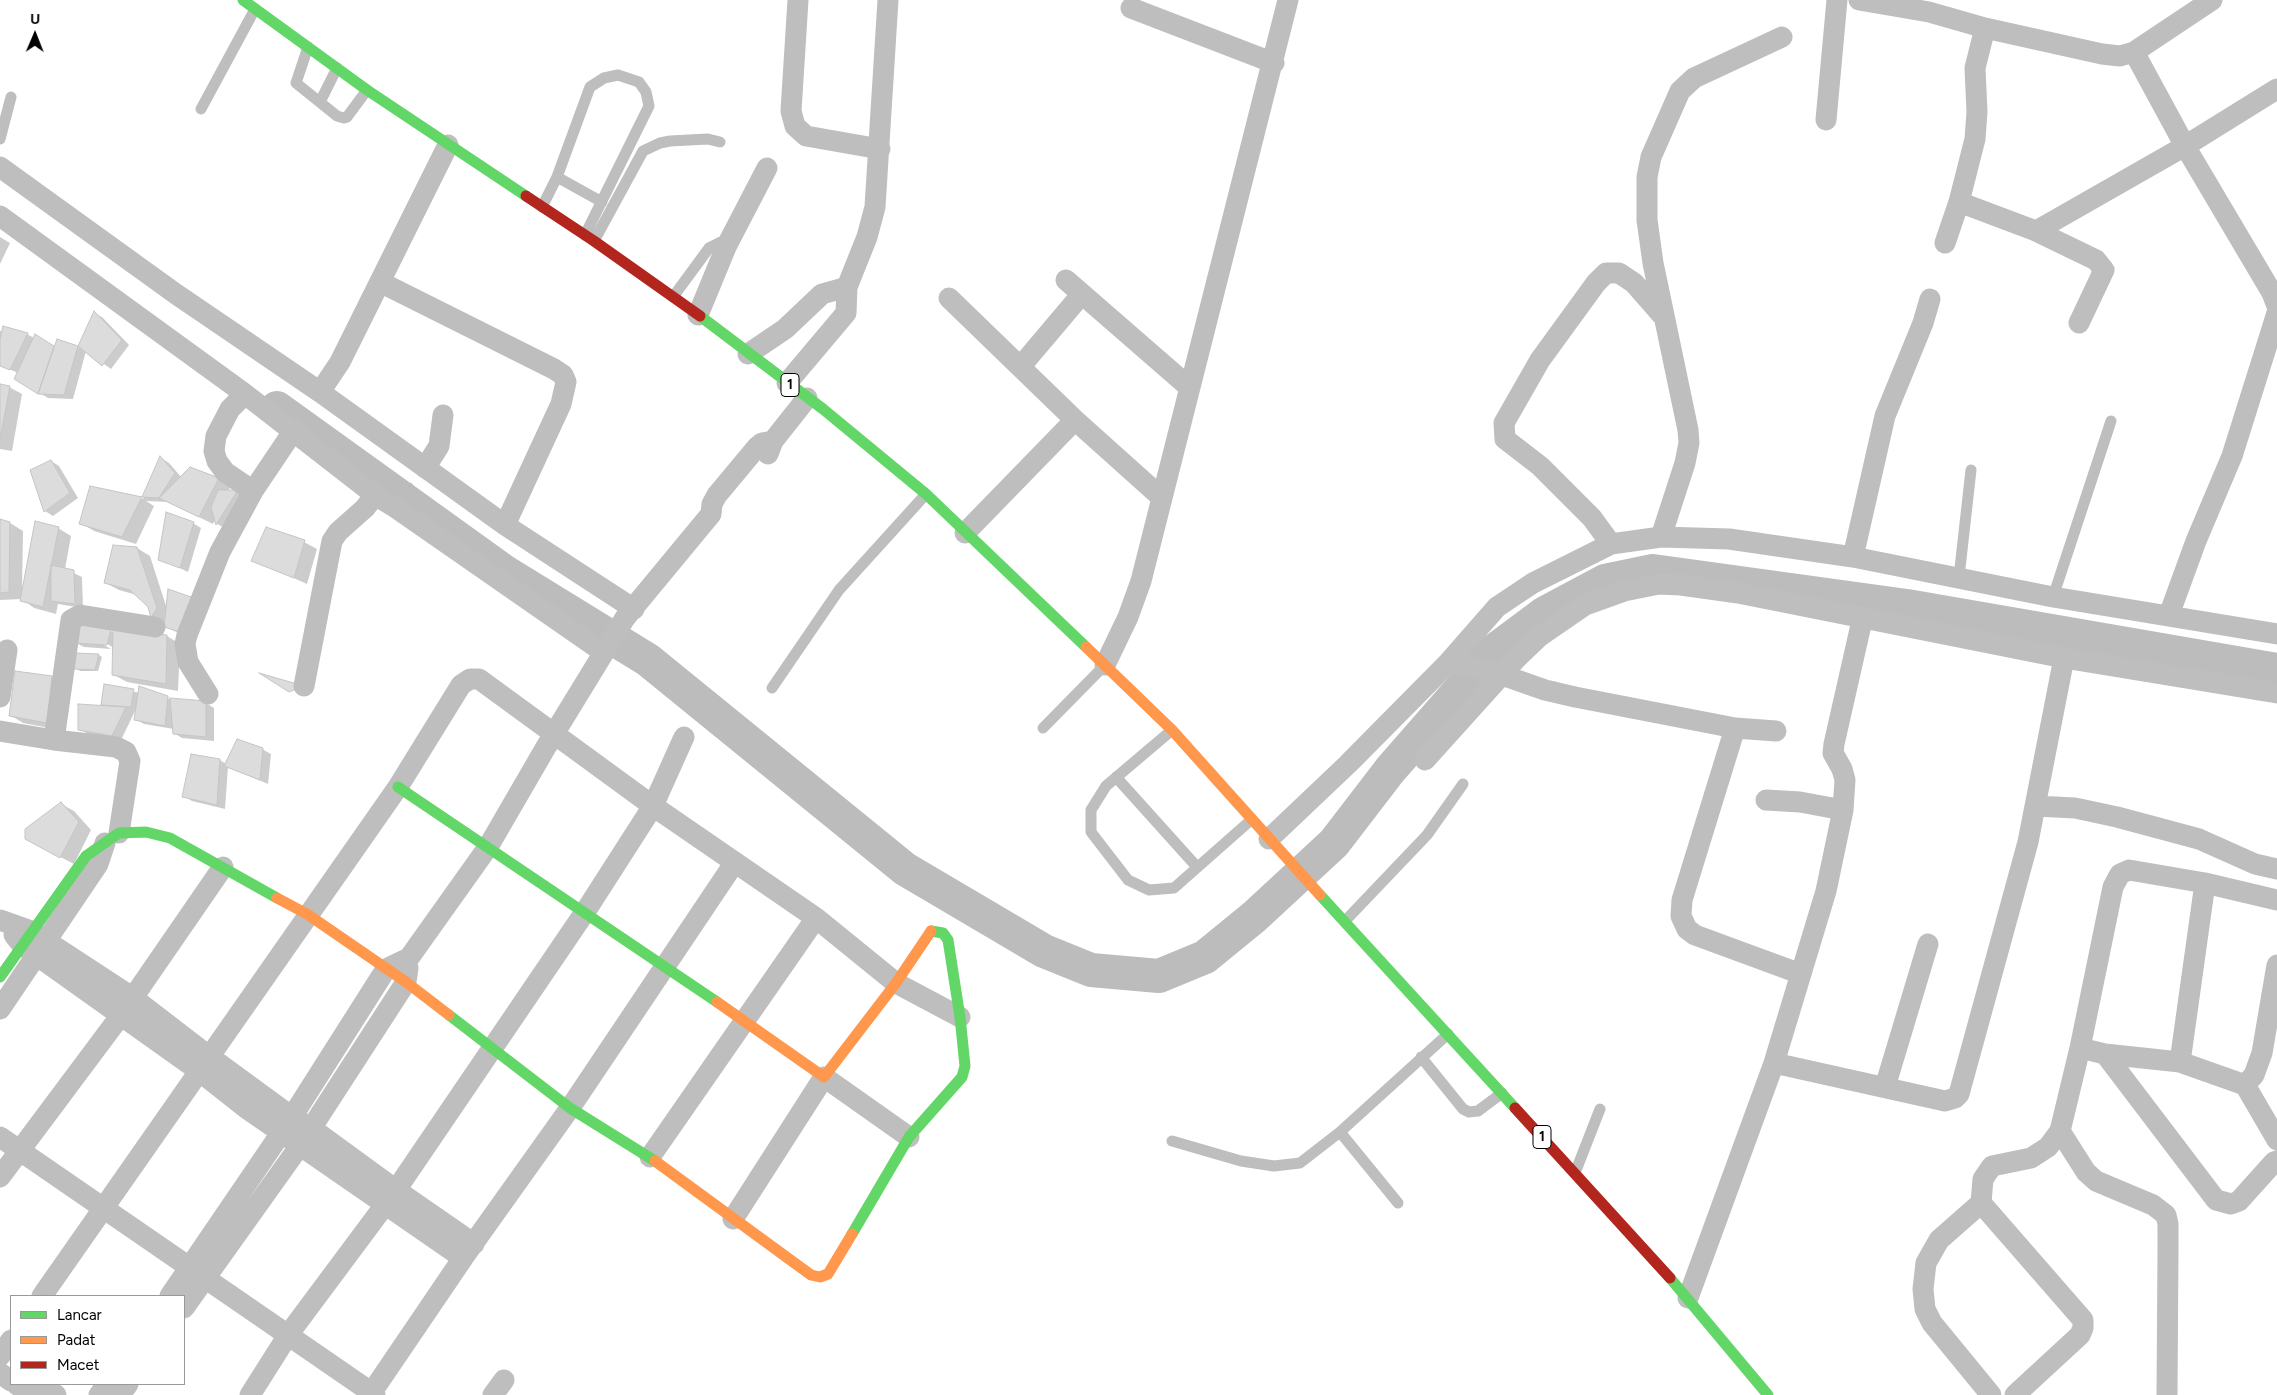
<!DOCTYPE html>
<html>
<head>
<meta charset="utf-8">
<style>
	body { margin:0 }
	#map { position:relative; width:2277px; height:1395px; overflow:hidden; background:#fff; font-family:Figtree,sans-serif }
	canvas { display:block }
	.legend { position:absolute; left:10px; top:1295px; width:175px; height:90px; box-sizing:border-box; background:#fff; border:1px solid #999; margin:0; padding:6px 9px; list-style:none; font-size:15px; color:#000 }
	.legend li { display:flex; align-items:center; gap:10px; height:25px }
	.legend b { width:25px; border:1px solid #999 }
	.north { position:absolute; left:10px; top:10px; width:50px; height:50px; -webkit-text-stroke:4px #fff; paint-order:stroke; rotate:1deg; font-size:14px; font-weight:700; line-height:20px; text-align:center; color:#000 }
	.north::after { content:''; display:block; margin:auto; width:18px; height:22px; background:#000; clip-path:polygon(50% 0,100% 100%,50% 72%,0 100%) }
</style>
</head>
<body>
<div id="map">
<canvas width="2277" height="1395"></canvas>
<ul class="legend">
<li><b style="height:6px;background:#63d668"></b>Lancar</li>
<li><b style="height:6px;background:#ff974d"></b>Padat</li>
<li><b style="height:6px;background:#b3261e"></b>Macet</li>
</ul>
<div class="north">U</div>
</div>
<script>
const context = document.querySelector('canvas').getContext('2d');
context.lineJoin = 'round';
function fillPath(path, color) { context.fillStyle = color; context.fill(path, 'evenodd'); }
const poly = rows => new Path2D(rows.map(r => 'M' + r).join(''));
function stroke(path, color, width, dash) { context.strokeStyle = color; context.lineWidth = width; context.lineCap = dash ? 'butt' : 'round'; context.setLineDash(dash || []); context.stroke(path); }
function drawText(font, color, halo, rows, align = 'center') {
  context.font = font + ' Figtree,sans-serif'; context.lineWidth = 5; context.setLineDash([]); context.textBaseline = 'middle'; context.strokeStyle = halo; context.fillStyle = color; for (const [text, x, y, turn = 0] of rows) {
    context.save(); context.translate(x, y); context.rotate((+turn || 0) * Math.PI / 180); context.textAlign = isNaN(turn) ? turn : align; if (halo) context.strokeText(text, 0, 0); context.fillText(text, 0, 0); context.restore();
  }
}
fillPath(poly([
	[0,237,10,243,0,264],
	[94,313,102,317,129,345,111,369,86,351,73,399,48,398,15,378,18,373,0,365,0,331,27,334,34,338,35,336,55,348,58,340,78,348],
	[0,385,9,387,22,394,12,451,0,449],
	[161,458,169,463,182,478,218,479,231,486,228,491,237,491,245,496,225,528,217,524,216,518,213,524,168,502,146,501,154,506,136,544,94,531,81,523,91,488,143,499],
	[51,461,59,466,78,498,53,516,45,511],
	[0,520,10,523,23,531,22,590,58,528,71,536,65,569,82,577,83,608,58,604,56,614,34,608,22,599,0,600],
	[193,523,201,528,188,572,160,559],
	[304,542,317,549,307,584,253,560],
	[137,548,150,556,167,609,189,636,174,631,152,618,149,606,137,595,119,590,106,583],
	[111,631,114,633,167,636,180,644,178,691,127,682,114,675,114,648,102,641,101,643,111,649,84,647,76,643],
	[77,654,99,655,102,657,98,671,80,671,76,668],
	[52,677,64,684,60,730,23,723,10,715],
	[105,686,170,699,206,703,214,708,214,741,182,738,174,733,174,729,144,724,135,719,137,707,121,740,88,734,80,729,102,707],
	[262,749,271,754,268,784,228,767,225,809,192,801,184,796,220,760,226,764],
	[61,804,74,811,91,830,74,864,39,846]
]), '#0003');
stroke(poly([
	[277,408,505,572,648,660,905,869,1044,951,1091,970,1159,976,1205,957,1254,917,1334,843,1390,770,1494,651,1545,613,1605,581,1653,571,1907,606,2277,670]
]), '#bcbcbc', 34);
const building = poly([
	[94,311,122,340,102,366,78,346,94,311],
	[3,326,28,333,10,370,0,366,0,339,3,326],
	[35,334,54,346,38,394,14,379,35,334],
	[57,339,78,346,64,395,38,394,57,339],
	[0,384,10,386,0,440,0,384],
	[160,456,175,473,159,498,142,497,160,456],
	[51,460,70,493,44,512,30,470,51,460],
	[190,467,219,478,199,517,159,498,190,467],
	[90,486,142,497,122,537,79,524,90,486],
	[218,490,238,490,216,525,211,507,218,490],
	[166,512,194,522,180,568,158,560,166,512],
	[0,519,10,522,9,592,0,593,0,519],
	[35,521,59,527,43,607,20,601,35,521],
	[266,527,305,540,294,578,251,561,266,527],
	[113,545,137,547,157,608,151,618,148,607,130,590,104,583,113,545],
	[51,565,74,570,75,604,51,601,51,565],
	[168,589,194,598,180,632,164,627,168,589],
	[81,624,111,630,107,645,74,643,81,624],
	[113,629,167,635,166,684,112,675,113,629],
	[76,653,99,654,95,670,74,669,76,653],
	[15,671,52,676,47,723,9,716,15,671],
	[259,673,304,686,289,692,259,673],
	[104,684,134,689,131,707,101,705,104,684],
	[139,686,168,696,165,726,134,720,139,686],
	[170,698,206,701,206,737,173,734,170,698],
	[78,704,126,707,112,736,78,730,78,704],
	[237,739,263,748,260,780,224,766,237,739],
	[191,754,220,759,217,805,182,797,191,754],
	[61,802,79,822,60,858,25,839,25,829,61,802]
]);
fillPath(building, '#dcdcdc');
stroke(building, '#c5c5c5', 1);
stroke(poly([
	[404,492,413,482]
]), '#b8b8b8', 3, [1, 2.5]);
stroke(poly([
	[308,47,296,83,337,116,344,118,347,117,367,90],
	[320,102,337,68],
	[201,109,255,9],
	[0,139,11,97],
	[557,177,602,202],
	[542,207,557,177,590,87,604,78,618,75,639,82,646,92,649,106,585,235],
	[594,241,643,151,660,143,670,141,708,139,720,142],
	[673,297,709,248,721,242,727,243],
	[1959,577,1971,470],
	[2053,597,2111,421],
	[772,688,839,590,926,494],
	[1043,728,1105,665],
	[1172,730,1106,786,1091,810,1091,832,1128,880,1149,890,1174,888,1251,820],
	[1116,777,1197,867],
	[1345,921,1427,835,1463,784],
	[1421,1057,1463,1109,1469,1112,1478,1111,1502,1093],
	[1340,1132,1398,1203],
	[1172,1141,1241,1161,1274,1166,1300,1163,1340,1132,1448,1034],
	[1575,1173,1600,1109]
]), '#bebebe', 11);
stroke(poly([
	[798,0,791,111,795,126,806,136,880,149],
	[1859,0,1929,12,1985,28,2102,54,2120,56,2134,52],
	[2212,0,2134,52,2185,146,2272,293,2277,306],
	[1131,8,1274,63],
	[1826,120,1837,0],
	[0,167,176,294,320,392,505,525,634,609],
	[1959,202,2036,231,2185,146,2277,89],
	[0,216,245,394,375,495,393,506,603,652],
	[2036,231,2096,260,2104,270,2079,323],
	[1945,243,1959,202,1975,139,1977,112,1975,68,1985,28],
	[1066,280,1189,387],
	[380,282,554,369,563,375,566,382,561,404,505,525],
	[949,298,1075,420,1162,498],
	[698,315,726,247,767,168],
	[748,354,785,329,822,294,847,287],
	[1021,366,1081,295],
	[787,383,846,313,847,287,867,237,875,207,888,0],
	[320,392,340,362,448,145],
	[245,394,230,409,216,436,214,451,217,461,225,472,253,491],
	[768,454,773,441,807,398],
	[425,468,439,446,443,415],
	[965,533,1075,420],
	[1661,537,1685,463,1689,443,1688,430,1653,263,1647,220,1647,177,1651,157,1680,91,1694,78,1782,37],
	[1611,544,1592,518,1540,466,1505,439,1504,423,1540,360,1596,283,1606,273,1619,273,1634,283,1662,315],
	[1853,557,1885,416,1923,323,1930,299],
	[2169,615,2196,541,2232,456,2277,313],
	[1448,663,1488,670,1545,690,1575,697,1735,728,1776,731],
	[1105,665,1128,617,1141,581,1288,0],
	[304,686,332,541,338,532,365,508,375,495],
	[208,694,188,662,185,644,187,635,220,552,253,491,294,430],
	[0,697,7,650],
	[1735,728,1682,900,1681,916,1687,929,1695,935,1801,974],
	[0,731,54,740,116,747,126,752,130,761,119,833],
	[54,740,71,620,80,615,155,627],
	[1425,760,1516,659,1540,636,1585,605,1624,591,1659,584,1681,585,1738,593,2064,658,2277,693],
	[1766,800,1800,802,1843,810],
	[2035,806,2075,808,2117,817,2199,839,2255,864,2277,869],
	[1269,839,1348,764,1448,663,1497,607,1533,583,1611,544,1661,537,1729,539,1853,557,2053,597,2277,634],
	[0,920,31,931,132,997,210,1057,292,1117,311,1128,396,1190,474,1244],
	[14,935,22,945,199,1071,246,1108,463,1258],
	[0,1009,98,864,105,843],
	[2080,1048,2105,1054,2180,1062,2205,883],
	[2105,1054,2216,1200,2231,1204,2239,1201,2274,1162,2277,1161],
	[2180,1062,2245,1085,2254,1075,2262,1053,2277,965],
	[1774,1063,1945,1101,1955,1098,1959,1094,2028,842,2064,658],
	[2245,1085,2277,1140],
	[1885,1087,1928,944],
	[2060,1131,2086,1172,2096,1181,2153,1205,2166,1215,2168,1224,2168,1250,2167,1395],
	[0,1137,375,1395],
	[650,1157,816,918],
	[0,1177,121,1015,223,867],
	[1981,1203,2083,1320,2083,1328,2080,1335,2015,1395],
	[733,1219,824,1077,909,1137],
	[42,1296,398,787,461,685,470,679,479,679,653,806,816,918,896,983,960,1017],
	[170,1296,292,1117,386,969,409,958,488,847,546,747,625,618,711,514,712,504,717,495,757,447,762,443,773,441],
	[1688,1298,1774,1063,1826,891,1843,810,1845,780,1842,769,1833,753,1834,744,1863,616],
	[184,1308,301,1144,406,982,408,968],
	[0,1356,11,1340],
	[0,1373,11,1381],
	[16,1384,31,1395],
	[40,1384,56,1395],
	[99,1395,107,1384],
	[120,1395,128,1384],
	[250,1395,288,1335,396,1190,585,912,653,806,684,737],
	[370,1395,463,1258,570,1108,735,862],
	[493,1395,504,1380],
	[1991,1395,1932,1323,1925,1309,1923,1289,1926,1263,1939,1240,1981,1203,1983,1179,1992,1166,2031,1158,2048,1147,2060,1131,2080,1048,2113,887,2120,874,2129,870,2205,883,2277,900]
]), '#bebebe', 21);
stroke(poly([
	[243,0,367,90,526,196],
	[700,316,823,409,926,494,1086,647],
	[398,787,717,1002],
	[1320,895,1515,1108],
	[0,977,86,856,119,833,146,832,170,838,277,898],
	[449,1015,570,1108,655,1161],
	[852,1234,909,1137,962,1077,965,1066,960,1017,948,940,943,933,931,931],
	[1670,1278,1768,1395]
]), '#63d668', 11);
stroke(poly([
	[1086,647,1172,730,1320,895],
	[277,898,307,914,406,982,449,1015],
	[717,1002,824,1077,896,983,931,931],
	[655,1161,811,1275,820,1277,828,1274,852,1234]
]), '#ff974d', 11);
stroke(poly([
	[526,196,594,241,700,316],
	[1515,1108,1670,1278]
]), '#b3261e', 11);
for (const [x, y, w] of [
	[790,385,18],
	[1542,1137,18]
]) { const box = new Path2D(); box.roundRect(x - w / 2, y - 11.5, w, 23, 4); context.fillStyle = '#fff'; context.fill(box); stroke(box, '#000', 1); }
drawText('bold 14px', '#000', null, [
	["1",790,385],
	["1",1542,1137]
]);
</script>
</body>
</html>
